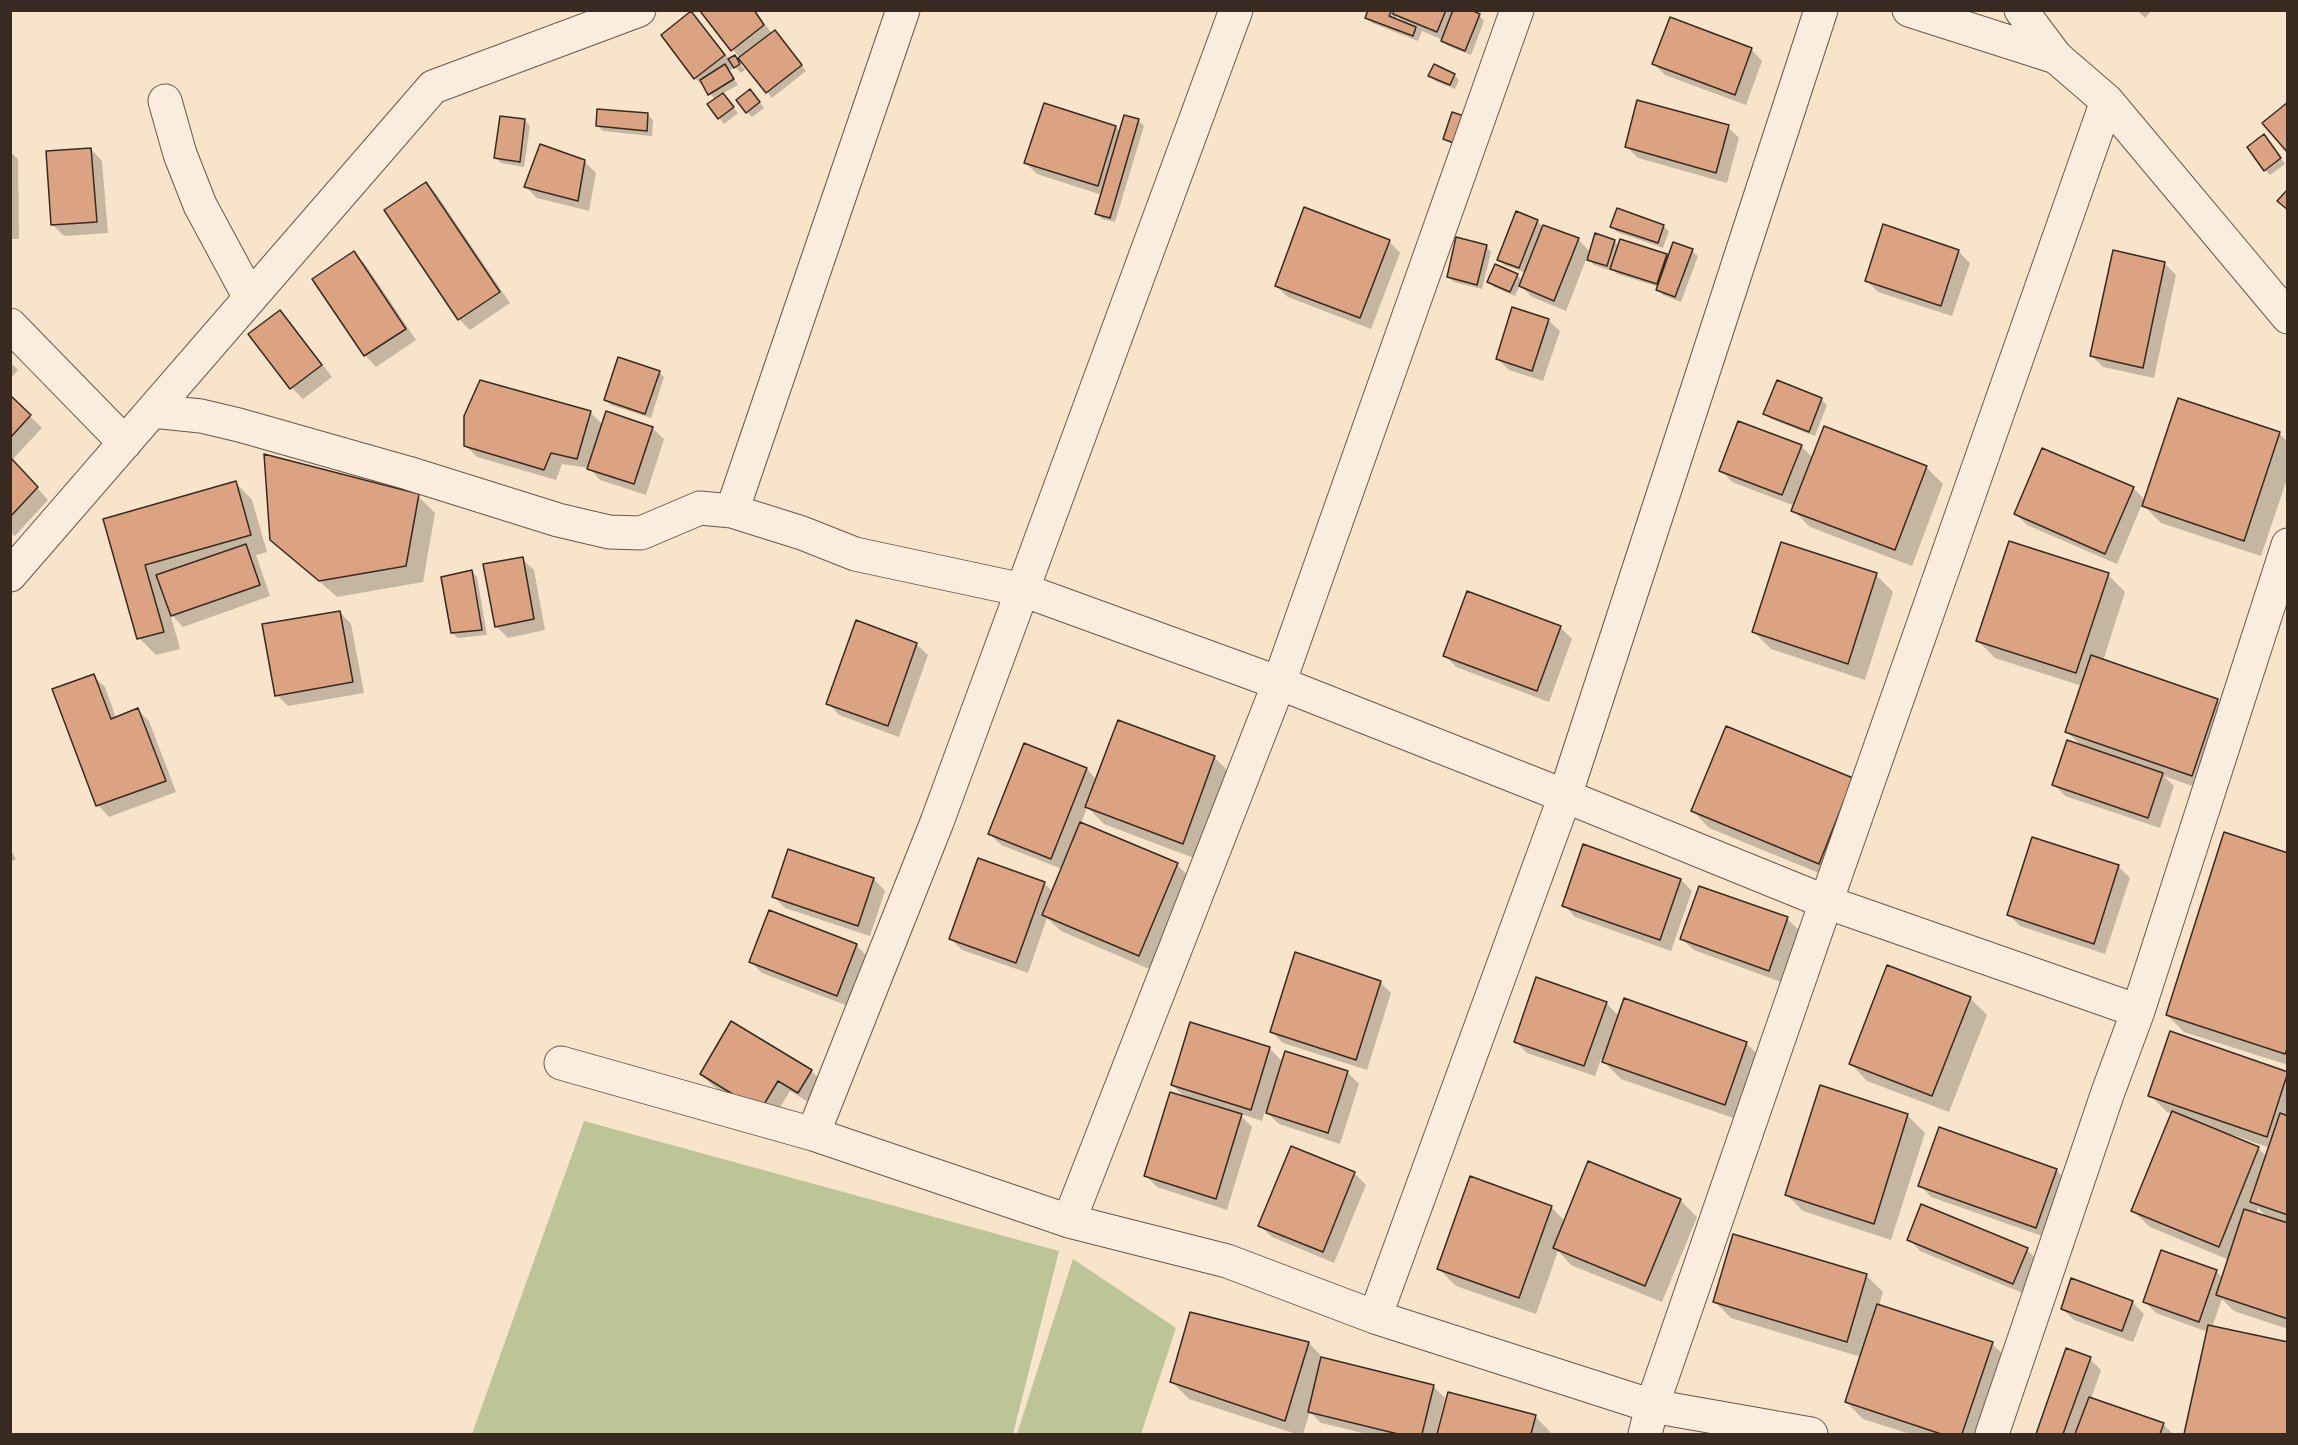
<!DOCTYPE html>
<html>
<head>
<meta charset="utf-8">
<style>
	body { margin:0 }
	#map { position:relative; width:2298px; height:1445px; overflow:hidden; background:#f7e4cb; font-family:"Gentium Book Plus",serif }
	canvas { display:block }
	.frame { position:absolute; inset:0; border:12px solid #382a20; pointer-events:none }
</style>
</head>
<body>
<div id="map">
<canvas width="2298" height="1445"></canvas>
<div class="frame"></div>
</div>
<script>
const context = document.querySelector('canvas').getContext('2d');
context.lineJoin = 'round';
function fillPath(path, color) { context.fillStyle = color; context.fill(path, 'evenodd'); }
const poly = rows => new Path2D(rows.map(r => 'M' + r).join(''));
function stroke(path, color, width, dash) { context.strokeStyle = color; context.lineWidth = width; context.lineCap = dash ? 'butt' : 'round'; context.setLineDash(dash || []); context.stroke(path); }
fillPath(poly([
	[584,1121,1059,1251,1013,1434,472,1434],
	[1073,1259,1176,1328,1141,1434,1017,1434]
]), '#bdc497');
fillPath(poly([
	[755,10,772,34,780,37,806,71,772,98,702,11],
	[1369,10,1467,10,1479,15,1484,21,1471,55,1448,46,1443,40,1422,31,1418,41,1372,23,1367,18],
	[1397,16,1400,19,1406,24,1395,20],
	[2137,10,2152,10,2145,18],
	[691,13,730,60,734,57,745,70,741,73,735,67,729,71,738,85,722,94,738,113,724,124,709,104,716,100,695,78],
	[1751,49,1762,61,1746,105,1665,75,1654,64],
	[1430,75,1454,75,1459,80,1455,89,1435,81],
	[755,96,764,108,752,117,747,112],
	[648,115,653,120,652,136,603,131,598,126],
	[1125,117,1139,121,1144,126,1115,222,1102,219,1096,213,1102,195,1037,174,1026,163,1116,127,1120,132],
	[525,120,530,126,524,167,501,163,496,158],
	[1728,127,1739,138,1727,183,1638,158,1626,146],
	[2269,141,2285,164,2270,175,2265,170],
	[91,149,102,161,108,233,64,236,53,225],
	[10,152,18,159,19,239,10,239],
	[584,161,596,173,589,211,537,198,526,187],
	[426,184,437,195,510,303,470,330,459,319],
	[1537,221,1544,228,1578,239,1591,253,1614,241,1619,246,1666,255,1669,258,1692,251,1698,256,1681,302,1663,295,1658,289,1659,287,1617,274,1612,269,1612,271,1594,265,1587,257,1566,311,1532,297,1520,285,1515,296,1494,287,1489,282,1517,275,1523,281,1526,273,1504,265,1499,259],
	[1663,226,1669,231,1663,248,1617,232,1612,227],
	[1389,241,1400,253,1371,329,1288,297,1276,286],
	[1486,246,1491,252,1482,289,1454,282,1448,277],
	[1958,251,1970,263,1952,316,1878,292,1867,281],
	[354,253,365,264,416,340,376,367,365,355,314,279],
	[2164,263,2176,275,2154,378,2103,367,2092,356],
	[279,312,291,323,332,377,303,399,292,388,250,335],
	[1548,320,1560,331,1543,381,1509,370,1497,358],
	[10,362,18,370,10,379],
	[659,372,664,377,651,418,611,405,605,400],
	[10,397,42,428,12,460,48,500,15,536,10,532],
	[1821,399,1827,405,1815,436,1771,419,1765,414],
	[590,412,603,425,652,428,664,439,646,495,600,480,589,468,562,464,556,480,477,457,466,446],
	[2279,433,2288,442,2288,476,2261,556,2161,523,2142,504,2117,564,2027,525,2016,514,2133,488,2146,501],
	[1801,446,1813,458,1926,467,1943,484,1912,566,1810,527,1793,510,1795,506,1732,482,1721,470],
	[236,483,252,500,267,552,256,555,270,596,183,627,170,613,180,649,156,655,139,638,105,521],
	[418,496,435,513,423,582,337,597,272,539],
	[522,559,534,570,545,630,508,638,496,626],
	[472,572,477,577,487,635,458,638,452,633],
	[1876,575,1893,592,1865,680,1771,649,1754,632],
	[2108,575,2125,592,2103,661,2217,700,2234,717,2209,792,2164,776,2174,786,2160,828,2065,796,2054,784,2083,747,2067,732,2082,686,1995,658,1978,641],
	[340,612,351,624,364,693,288,706,277,695],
	[1560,627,1572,639,1549,702,1456,667,1445,655],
	[916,644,928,655,899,737,839,715,828,703],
	[93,676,105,687,116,718,138,710,149,721,176,792,109,817,98,805],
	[1025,745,1087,769,1097,780,1214,757,1231,774,1199,860,1104,824,1087,807,1081,824,1177,865,1194,881,1156,972,1061,931,1047,918,1028,973,962,950,951,939,1044,883,1053,892,1062,869,1001,845,990,834],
	[1869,796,1836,880,1709,828,1693,811],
	[10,849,16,859,10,862],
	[789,851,874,879,885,891,870,936,785,908,773,896],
	[2288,854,2288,1065,2184,1032,2167,1015],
	[2118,866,2130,878,2105,954,2020,926,2009,915],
	[1681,880,1692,891,1671,951,1575,917,1564,905],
	[1700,887,1787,919,1799,930,1781,982,1694,950,1682,939],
	[856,945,868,957,848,1006,762,973,751,962],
	[1380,982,1391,993,1367,1070,1283,1043,1272,1032],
	[1970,998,1987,1015,1949,1112,1867,1081,1851,1064],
	[1606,1003,1619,1016,1746,1043,1763,1060,1742,1121,1621,1079,1601,1059,1595,1076,1527,1053,1515,1041],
	[732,1023,811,1071,823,1082,810,1103,790,1091,772,1121,713,1086,701,1074],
	[1269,1048,1283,1062,1286,1053,1348,1073,1359,1084,1340,1144,1279,1124,1265,1111,1262,1121,1238,1113,1252,1127,1227,1210,1157,1187,1146,1176,1186,1098,1172,1085],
	[2288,1073,2288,1329,2234,1311,2222,1299,2212,1327,2288,1344,2288,1434,2185,1434,2208,1332,2156,1313,2145,1302,2216,1271,2223,1278,2229,1260,2150,1227,2133,1211,2172,1114,2167,1112,2150,1095],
	[2233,1135,2270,1148,2267,1157,2259,1149,2232,1137],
	[2258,1208,2268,1218,2256,1214],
	[1821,1087,1908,1116,1925,1133,1891,1240,1803,1211,1786,1194],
	[2056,1170,2068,1181,2048,1238,1931,1197,1920,1185],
	[1354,1173,1366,1185,1334,1263,1272,1237,1260,1226],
	[1680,1200,1697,1217,1662,1302,1571,1265,1558,1251,1536,1314,1456,1286,1439,1269,1551,1207,1565,1221],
	[1922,1206,2027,1250,2039,1261,2025,1294,1920,1251,1909,1239],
	[1866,1275,1883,1292,1879,1306,1992,1344,2009,1360,1984,1434,1910,1434,1863,1419,1846,1402,1861,1357,1731,1318,1714,1301],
	[2132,1302,2144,1314,2133,1342,2074,1320,2062,1309],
	[1309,1343,1325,1360,1433,1386,1445,1398,1436,1434,1367,1434,1321,1423,1310,1412,1303,1434,1296,1434,1189,1399,1172,1382],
	[2067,1350,2090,1359,2101,1370,2091,1399,2163,1424,2173,1434,2037,1434],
	[1449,1394,1535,1416,1552,1434,1439,1434]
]), '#0003');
const building = poly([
	[754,10,764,25,731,51,700,11,754,10],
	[1368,10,1392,10,1389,16,1416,27,1413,36,1365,18,1368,10],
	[1394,10,1446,10,1437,32,1393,14,1394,10],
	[1453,10,1471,10,1480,14,1465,51,1441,41,1453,10],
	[691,11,725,55,694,79,661,35,691,11],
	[1670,17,1752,48,1735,95,1652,64,1670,17],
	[775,30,802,65,766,93,738,58,775,30],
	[735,55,740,64,734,68,728,59,735,55],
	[725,64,734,79,708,95,700,80,725,64],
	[1434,64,1455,74,1450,85,1428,76,1434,64],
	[750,89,760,102,746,113,736,100,750,89],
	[723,93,734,107,718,119,707,104,723,93],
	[1637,100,1729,125,1716,173,1625,147,1637,100],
	[2288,102,2288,153,2262,123,2288,102],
	[1044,103,1116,126,1098,186,1024,163,1044,103],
	[597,109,648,113,647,131,596,126,597,109],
	[1452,112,1473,119,1464,147,1443,139,1452,112],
	[1124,115,1139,119,1110,218,1095,214,1124,115],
	[500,116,525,119,520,162,494,158,500,116],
	[2264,134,2281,158,2264,171,2247,147,2264,134],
	[540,144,585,160,578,201,524,187,540,144],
	[91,148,97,222,51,225,46,151,91,148],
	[426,182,500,292,458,320,384,210,426,182],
	[2288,189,2288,210,2277,201,2288,189],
	[1304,207,1390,240,1360,318,1275,286,1304,207],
	[1617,208,1664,225,1658,243,1610,227,1617,208],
	[1516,211,1538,220,1519,268,1497,260,1516,211],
	[1883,224,1959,250,1941,306,1865,281,1883,224],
	[1543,225,1579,238,1554,301,1519,286,1543,225],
	[1595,233,1615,240,1607,266,1587,260,1595,233],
	[1456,237,1487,245,1477,285,1447,277,1456,237],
	[1620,239,1667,254,1657,284,1610,269,1620,239],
	[1673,242,1693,249,1675,297,1656,290,1673,242],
	[2113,250,2165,262,2143,368,2090,356,2113,250],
	[354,251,406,329,364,356,312,279,354,251],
	[1495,264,1518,274,1510,292,1487,282,1495,264],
	[1512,307,1549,319,1532,371,1496,359,1512,307],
	[280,310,322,365,290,389,248,334,280,310],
	[618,357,660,371,645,414,604,400,618,357],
	[480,380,591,411,577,459,551,453,544,470,464,446,464,416,480,380],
	[1777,380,1822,398,1809,432,1763,414,1777,380],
	[10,395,31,415,10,438,10,395],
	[2178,398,2280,432,2244,541,2142,506,2178,398],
	[606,411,653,427,634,484,587,469,606,411],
	[1738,421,1802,445,1782,495,1719,471,1738,421],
	[1824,426,1927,466,1895,550,1791,511,1824,426],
	[2042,448,2134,487,2105,554,2014,514,2042,448],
	[264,454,419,494,406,566,319,581,270,540,264,454],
	[10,457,38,487,10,517,10,457],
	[236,481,251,535,145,565,164,632,137,639,103,519,236,481],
	[2009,541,2109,573,2076,673,1976,641,2009,541],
	[1781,542,1877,573,1848,664,1752,632,1781,542],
	[246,544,260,585,171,616,156,575,246,544],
	[523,557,534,619,495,627,483,564,523,557],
	[472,570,482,630,451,633,441,577,472,570],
	[1467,591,1561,626,1537,691,1443,656,1467,591],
	[340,611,353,682,275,696,262,624,340,611],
	[856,620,917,643,888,726,826,704,856,620],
	[2091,655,2218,699,2192,776,2065,732,2091,655],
	[94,674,111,719,138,708,166,781,96,806,52,689,94,674],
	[1118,720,1215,756,1183,844,1085,807,1118,720],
	[1726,726,1853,778,1819,864,1691,811,1726,726],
	[2067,740,2163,773,2148,818,2052,785,2067,740],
	[1024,743,1087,768,1051,859,988,834,1024,743],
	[1080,822,1178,863,1139,956,1042,915,1080,822],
	[2224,832,2288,853,2288,1047,2285,1054,2166,1015,2224,832],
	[2032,837,2119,865,2094,944,2007,915,2032,837],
	[1583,844,1681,879,1660,940,1562,906,1583,844],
	[788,849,874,878,858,926,772,897,788,849],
	[978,858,1045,882,1016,963,949,939,978,858],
	[1699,886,1788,917,1769,971,1680,939,1699,886],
	[769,910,857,944,837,996,749,962,769,910],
	[1295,952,1381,981,1356,1060,1270,1032,1295,952],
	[1887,965,1971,997,1932,1096,1849,1064,1887,965],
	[1536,977,1607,1002,1584,1066,1514,1042,1536,977],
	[1624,998,1747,1042,1725,1105,1602,1062,1624,998],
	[731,1021,812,1070,798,1093,778,1081,760,1111,700,1074,731,1021],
	[1190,1022,1270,1047,1251,1110,1171,1085,1190,1022],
	[2170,1031,2288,1072,2267,1137,2148,1096,2170,1031],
	[1285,1051,1348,1071,1328,1133,1266,1113,1285,1051],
	[1820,1085,1908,1114,1874,1224,1785,1195,1820,1085],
	[1170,1092,1242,1114,1216,1199,1144,1176,1170,1092],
	[2172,1111,2259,1147,2219,1247,2131,1211,2172,1111],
	[2280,1113,2288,1116,2288,1215,2250,1202,2280,1113],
	[1939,1127,2057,1169,2036,1228,1918,1186,1939,1127],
	[1291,1146,1355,1172,1323,1252,1258,1226,1291,1146],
	[1588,1161,1681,1199,1645,1286,1553,1248,1588,1161],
	[1470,1176,1552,1206,1519,1298,1437,1269,1470,1176],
	[1921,1204,2028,1248,2013,1284,1907,1240,1921,1204],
	[2244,1209,2288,1223,2288,1319,2216,1295,2244,1209],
	[1733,1234,1867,1274,1847,1342,1713,1302,1733,1234],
	[2161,1250,2217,1270,2199,1322,2143,1302,2161,1250],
	[2071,1278,2133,1301,2122,1331,2061,1309,2071,1278],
	[1877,1304,1993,1342,1962,1434,1941,1434,1845,1402,1877,1304],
	[1190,1312,1309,1342,1285,1421,1170,1382,1190,1312],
	[2208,1325,2288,1342,2288,1434,2184,1434,2208,1325],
	[2066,1348,2091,1357,2063,1434,2036,1434,2066,1348],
	[1321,1357,1434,1385,1422,1434,1398,1434,1308,1412,1321,1357],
	[1448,1392,1536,1415,1531,1434,1437,1434,1448,1392],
	[2089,1397,2164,1423,2160,1434,2075,1434,2089,1397]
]);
fillPath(building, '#dba382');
stroke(building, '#382a20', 1.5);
const minor = poly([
	[1909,10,2056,57],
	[2021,10,2056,57,2107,101,2288,317],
	[165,101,180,154,200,205,250,298],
	[10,325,125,443],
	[152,411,201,416,239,425,408,473,558,520,609,532,641,533,700,508,732,511,802,533,855,554,1023,590,1279,683,1565,796,1826,902,2138,1011],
	[732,511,903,10],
	[10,575,433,87,639,10],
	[561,1063,813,1134,1069,1221,1227,1261,1375,1317,1652,1406,1811,1434],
	[813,1134,937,822,1236,10],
	[1069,1221,1279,683,1517,10],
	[1375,1317,1565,796,1821,10],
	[1645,1434,1652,1406,1826,902,2107,101],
	[1992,1434,2108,1092,2138,1011,2288,545]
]);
stroke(minor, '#68584b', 35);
stroke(minor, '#faeddd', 33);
</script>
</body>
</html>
